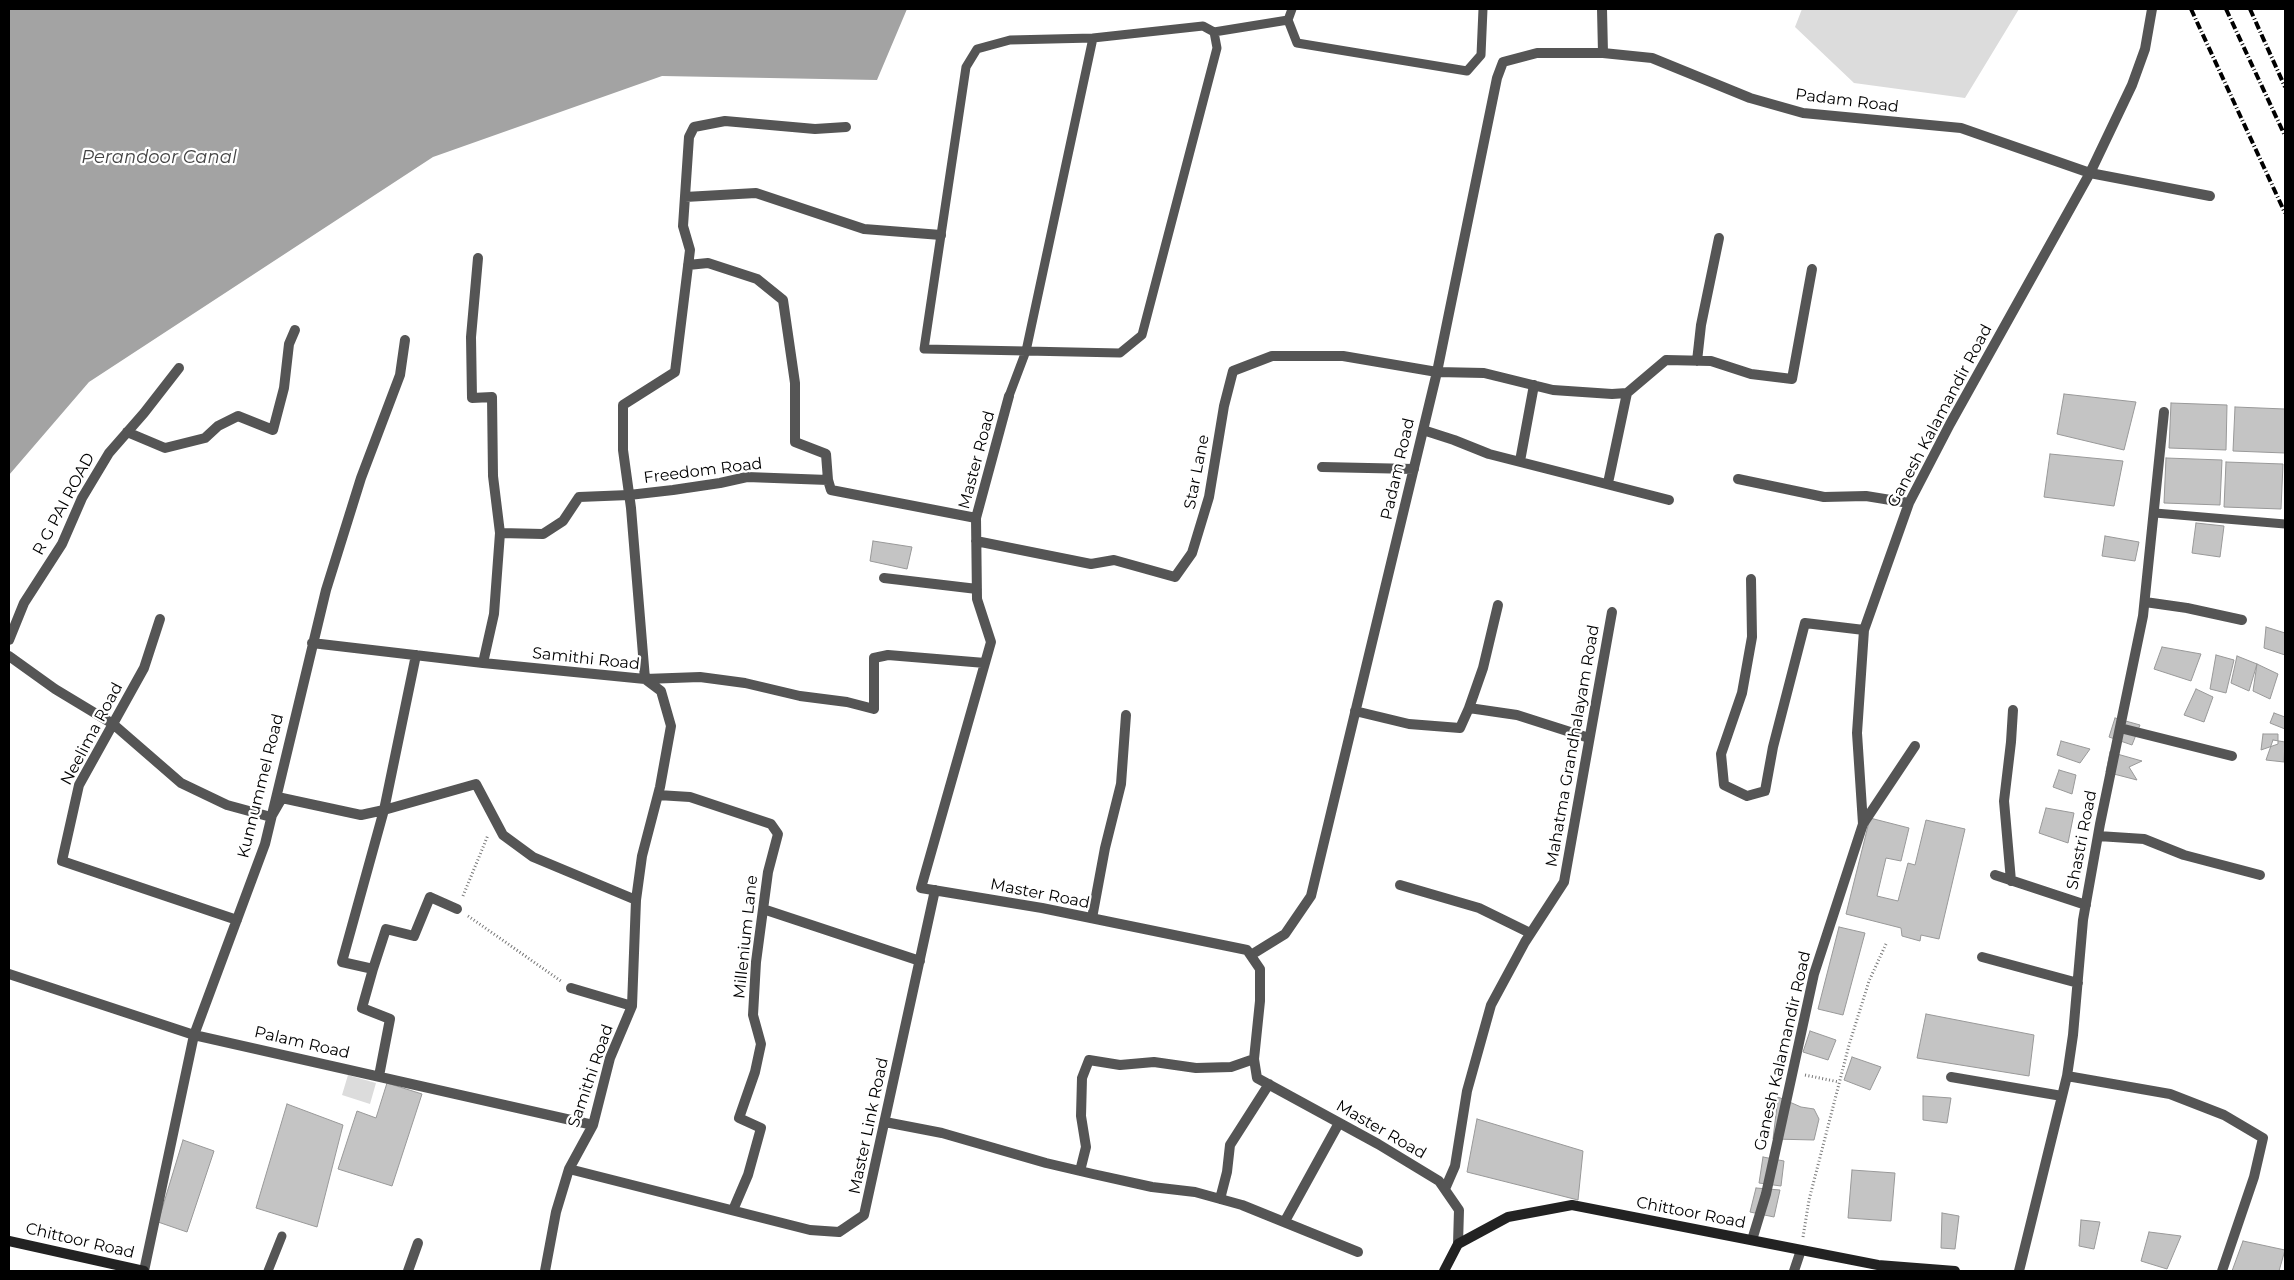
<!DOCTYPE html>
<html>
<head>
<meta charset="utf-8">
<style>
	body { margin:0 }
	#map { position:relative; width:2294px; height:1280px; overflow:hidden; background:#fff; font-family:Montserrat,sans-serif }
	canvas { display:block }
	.frame { position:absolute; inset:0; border:10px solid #000; pointer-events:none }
</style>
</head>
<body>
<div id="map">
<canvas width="2294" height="1280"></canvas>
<div class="frame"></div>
</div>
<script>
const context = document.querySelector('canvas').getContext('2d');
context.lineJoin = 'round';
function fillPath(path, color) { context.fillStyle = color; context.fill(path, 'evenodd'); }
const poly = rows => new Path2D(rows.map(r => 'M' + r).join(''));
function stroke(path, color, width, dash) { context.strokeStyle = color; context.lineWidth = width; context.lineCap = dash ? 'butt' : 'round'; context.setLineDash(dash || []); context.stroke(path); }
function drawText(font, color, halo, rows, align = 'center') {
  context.font = font + ' Montserrat,sans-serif'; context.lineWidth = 4.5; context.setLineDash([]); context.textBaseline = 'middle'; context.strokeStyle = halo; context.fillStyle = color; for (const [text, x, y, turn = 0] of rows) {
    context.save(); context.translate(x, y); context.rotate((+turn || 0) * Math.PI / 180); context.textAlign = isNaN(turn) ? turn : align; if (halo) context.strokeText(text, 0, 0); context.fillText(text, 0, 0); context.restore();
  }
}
fillPath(poly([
	[1802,9,2019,9,1965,98,1854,83,1795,27],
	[348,1075,376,1083,370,1104,342,1095]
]), '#dcdcdc');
fillPath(poly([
	[9,9,907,9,877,80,662,76,433,157,89,382,9,475]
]), '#a3a3a3');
const building = poly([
	[2064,394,2136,402,2124,450,2057,434,2064,394],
	[2171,403,2227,405,2226,450,2169,448,2171,403],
	[2235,407,2285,409,2285,453,2233,451,2235,407],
	[2050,454,2123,461,2114,506,2044,497,2050,454],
	[2166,458,2222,460,2220,505,2164,503,2166,458],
	[2226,462,2283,464,2281,509,2224,507,2226,462],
	[2196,523,2224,526,2220,557,2192,553,2196,523],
	[2105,536,2139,542,2135,561,2102,556,2105,536],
	[873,541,912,547,907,569,870,561,873,541],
	[2266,627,2285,633,2285,655,2264,648,2266,627],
	[2162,647,2201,654,2191,681,2154,669,2162,647],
	[2216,655,2234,660,2226,693,2210,689,2216,655],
	[2237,656,2257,664,2249,691,2231,683,2237,656],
	[2257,664,2278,674,2270,699,2253,691,2257,664],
	[2196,689,2213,697,2204,722,2184,715,2196,689],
	[2274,713,2285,717,2285,729,2270,723,2274,713],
	[2115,718,2140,725,2132,745,2109,737,2115,718],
	[2263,734,2278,734,2278,744,2261,750,2263,734],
	[2273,740,2285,742,2284,762,2266,760,2273,740],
	[2061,741,2090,749,2080,763,2057,755,2061,741],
	[2110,752,2142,761,2129,767,2137,780,2106,772,2110,752],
	[2059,770,2076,775,2072,794,2053,787,2059,770],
	[2046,808,2074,813,2068,843,2039,833,2046,808],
	[1870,818,1909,828,1901,861,1886,858,1877,896,1898,901,1908,863,1915,865,1926,820,1965,829,1939,939,1921,935,1920,941,1902,936,1901,928,1846,914,1870,818],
	[1839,927,1865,933,1843,1015,1818,1009,1839,927],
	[1926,1014,2034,1035,2029,1076,1917,1058,1926,1014],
	[1810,1031,1836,1040,1828,1060,1803,1052,1810,1031],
	[1852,1057,1881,1067,1870,1090,1844,1080,1852,1057],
	[387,1083,422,1094,392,1186,338,1169,357,1111,376,1118,387,1083],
	[1923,1096,1951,1098,1947,1123,1923,1120,1923,1096],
	[1778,1097,1801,1107,1814,1109,1819,1119,1814,1140,1773,1139,1778,1097],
	[287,1104,343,1125,317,1227,256,1208,287,1104],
	[1477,1119,1583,1151,1578,1200,1467,1172,1477,1119],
	[183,1140,214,1151,187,1232,158,1222,183,1140],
	[1763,1157,1784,1161,1781,1186,1759,1183,1763,1157],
	[1852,1170,1895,1173,1891,1221,1848,1218,1852,1170],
	[1756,1188,1780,1190,1774,1217,1750,1212,1756,1188],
	[1942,1213,1959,1216,1955,1249,1941,1248,1942,1213],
	[2081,1220,2100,1222,2094,1249,2079,1246,2081,1220],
	[2149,1232,2181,1236,2167,1269,2141,1261,2149,1232],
	[2243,1241,2285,1250,2279,1271,2232,1271,2243,1241]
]);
fillPath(building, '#c4c4c4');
stroke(building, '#999', 1);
stroke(poly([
	[463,896,488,835],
	[468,916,561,981],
	[1805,1075,1839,1082],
	[1803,1237,1809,1200,1849,1045,1869,981,1886,944]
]), '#777', 3, [1, 2.5]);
stroke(poly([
	[1292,9,1288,20,1297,43,1467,71,1481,55,1483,9],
	[1214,32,1288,20],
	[1009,396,1026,351,1093,38,1010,40,977,49,966,67,924,349,1026,351,1120,353,1142,335,1217,48,1214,32,1203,26,1093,38],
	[2155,513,2285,524],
	[268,1271,282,1236]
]), '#555', 9);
stroke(poly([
	[1602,9,1603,53],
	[846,127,815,129,725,121,694,127,689,137,683,226,690,250,675,372,623,405,623,450,631,508,645,679,700,677,745,683,800,696,847,702,874,709,874,658,888,655,985,663],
	[685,197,756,193,864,229,941,235],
	[478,258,471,337,472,398,492,397,493,476,500,533,494,614,483,663,645,679,661,691,671,726,660,787,642,856,636,900,632,1006,610,1058,593,1125,569,1169,556,1212,545,1271],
	[688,265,708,263,757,279,783,300,795,383,795,442,826,454,828,480],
	[1697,361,1701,325,1719,238],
	[1009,396,976,518,977,599,991,642,921,888,1042,908,1247,950,1260,969,1260,1001,1254,1059,1257,1078,1378,1144,1439,1181,1459,1210,1458,1244],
	[1423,430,1454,440,1489,454,1669,500],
	[127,432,165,448,205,438,218,426,238,416,273,430,284,388,289,344,295,330],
	[1520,461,1534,385],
	[1322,467,1414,469],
	[1738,479,1824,497,1866,496,1909,503],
	[1608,483,1627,393],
	[500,533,543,534,563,521,579,497,629,495,673,490,720,483,747,477,828,480,831,490,976,518],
	[976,541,1091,564,1114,560,1175,577,1192,553,1209,497,1224,406,1233,371,1272,356,1343,356,1437,372,1484,373,1553,390,1612,394,1627,393,1666,360,1711,361,1751,374,1792,379,1812,269],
	[884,578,977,589],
	[1751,579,1752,637,1742,693,1721,754,1724,785,1747,796,1765,791,1773,747,1805,623,1864,630],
	[2145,602,2187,608,2242,620],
	[160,619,144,668,79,785,62,861,237,920],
	[9,640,24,603,62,544,82,498,109,453,144,413,179,368],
	[312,643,483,663],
	[9,656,55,689,113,724,181,783,227,805,271,817,282,798,361,815,384,810,416,655],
	[1469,708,1483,668,1498,605],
	[1355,711,1409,724,1460,728,1469,708,1517,715,1589,738],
	[2120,728,2232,756],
	[658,795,690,797,771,824,778,834,768,872,756,962,753,1015,761,1044,755,1072,739,1118,761,1128,748,1175,733,1210],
	[1863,824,1915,746],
	[2098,836,2144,839,2184,855,2260,875],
	[1995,875,2086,905],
	[2011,881,2004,801,2011,742,2013,710],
	[1400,885,1479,908,1530,933],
	[763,909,920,961],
	[1092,918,1105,848,1121,784,1126,715],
	[1251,955,1285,934,1311,896,1437,372,1497,78,1503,62,1537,53,1603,53,1652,58,1750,98,1803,113,1961,128,2090,173,2210,196],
	[1982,957,2078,983],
	[373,969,386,929,414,936,430,897,457,909],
	[9,974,194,1035,593,1125],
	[571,988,632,1006],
	[379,1076,390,1019,362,1008,373,969,342,962,384,810,476,784,503,835,533,857,636,900],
	[2067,1076,2170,1094,2224,1115,2263,1138,2254,1177,2222,1271],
	[1951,1077,2062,1096],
	[885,1122,942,1133,1046,1163,1093,1174,1152,1187,1195,1192,1242,1205,1358,1252],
	[569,1169,810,1230,839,1232,864,1215,935,890],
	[1080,1171,1086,1147,1081,1116,1082,1078,1089,1060,1120,1065,1154,1062,1196,1068,1231,1067,1254,1059],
	[1445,1189,1455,1166,1467,1091,1491,1005,1525,942,1564,882,1612,612],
	[1220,1199,1227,1172,1230,1145,1269,1084],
	[1285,1221,1339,1123],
	[1752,1240,1766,1194,1814,974,1863,824,1857,733,1864,630,1909,503,1950,424,2090,173,2132,85,2145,49,2152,9],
	[144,1271,194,1035,265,844,326,590,361,478,400,375,405,340],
	[408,1271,418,1243],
	[1794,1271,1801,1250],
	[2019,1271,2067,1076,2073,1035,2083,920,2100,824,2143,616,2164,412]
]), '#555', 10);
stroke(poly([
	[9,1241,144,1271],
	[1444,1271,1458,1244,1508,1217,1572,1205,1878,1265,1955,1271]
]), '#222', 10);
stroke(poly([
	[2191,9,2285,213],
	[2226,9,2285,136],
	[2250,9,2285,87]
]), '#000', 4, [8, 2.5, 1, 2.5]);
drawText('16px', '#000', '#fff', [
	["Padam Road",1847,101,7],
	["Ganesh Kalamandir Road",1940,416,-62],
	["Master Road",977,460,-75],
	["Padam Road",1398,469,-77],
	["Freedom Road",703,471,-7],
	["Star Lane",1197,472,-79],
	["R G PAI ROAD",64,504,-62],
	["Samithi Road",586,659,6],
	["Neelima Road",92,734,-62],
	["Mahatma Grandhalayam Road",1573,746,-80],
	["Kunnummel Road",261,786,-76],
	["Shastri Road",2082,840,-79],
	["Master Road",1040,894,11],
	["Millenium Lane",746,937,-84],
	["Palam Road",302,1043,13],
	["Ganesh Kalamandir Road",1783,1051,-77],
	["Samithi Road",591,1076,-71],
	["Master Link Road",869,1126,-78],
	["Master Road",1381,1130,30],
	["Chittoor Road",1691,1213,11],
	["Chittoor Road",80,1241,13]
]);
drawText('italic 18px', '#444', '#fff', [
	["Perandoor Canal",159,158]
]);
</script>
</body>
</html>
